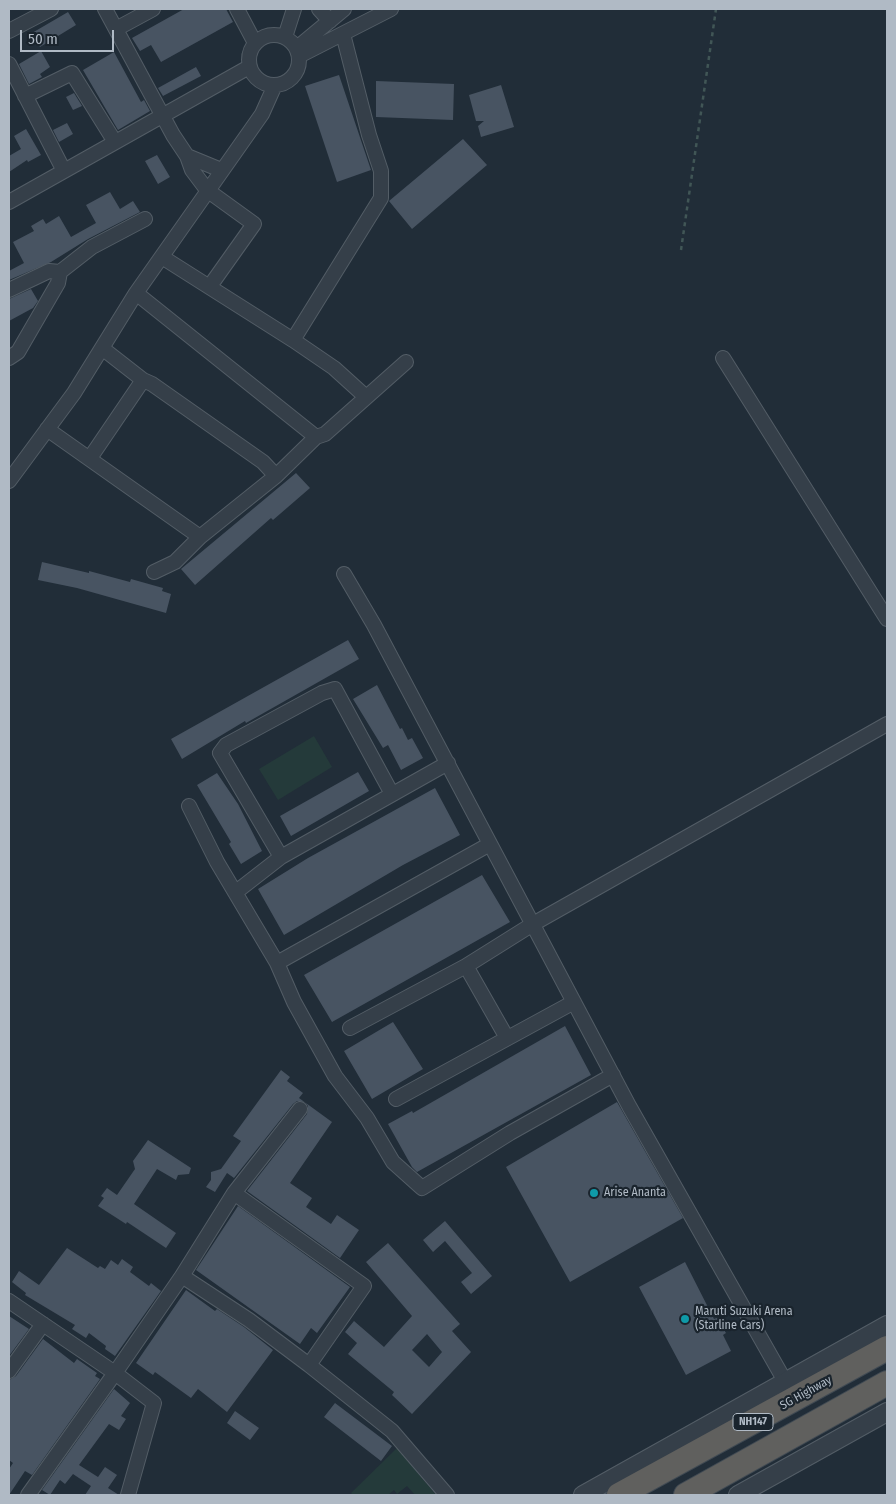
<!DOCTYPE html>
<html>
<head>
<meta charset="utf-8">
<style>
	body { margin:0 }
	#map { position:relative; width:896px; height:1504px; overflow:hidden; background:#212d38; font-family:"Fira Sans Condensed",sans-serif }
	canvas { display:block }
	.frame { position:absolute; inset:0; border:10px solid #b0bac5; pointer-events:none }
	.scale { position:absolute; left:20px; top:30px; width:94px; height:22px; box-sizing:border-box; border:2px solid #b0bac5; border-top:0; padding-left:6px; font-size:15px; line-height:18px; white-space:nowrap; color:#b0bac5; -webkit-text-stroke:4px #1a242d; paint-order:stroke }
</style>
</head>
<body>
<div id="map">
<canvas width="896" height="1504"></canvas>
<div class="frame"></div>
<div class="scale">50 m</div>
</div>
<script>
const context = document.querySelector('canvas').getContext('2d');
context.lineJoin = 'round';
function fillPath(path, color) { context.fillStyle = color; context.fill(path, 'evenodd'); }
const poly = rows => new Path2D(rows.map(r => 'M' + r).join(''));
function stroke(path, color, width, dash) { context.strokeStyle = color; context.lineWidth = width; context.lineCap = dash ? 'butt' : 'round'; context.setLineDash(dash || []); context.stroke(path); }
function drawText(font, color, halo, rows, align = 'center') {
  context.font = font + ' "Fira Sans Condensed",sans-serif'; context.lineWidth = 4.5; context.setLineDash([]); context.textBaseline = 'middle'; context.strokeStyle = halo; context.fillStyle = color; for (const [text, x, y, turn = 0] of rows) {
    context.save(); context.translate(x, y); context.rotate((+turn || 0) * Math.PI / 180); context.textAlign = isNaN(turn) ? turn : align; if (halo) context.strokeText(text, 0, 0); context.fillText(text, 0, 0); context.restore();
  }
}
fillPath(poly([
	[314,736,332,767,278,800,259,769],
	[397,1448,436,1495,415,1495,407,1486,397,1494,394,1490,388,1495,353,1495,351,1493]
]), '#243a3a');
fillPath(poly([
	[184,9,226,9,233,22,161,62,151,45,140,51,132,38],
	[68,12,76,25,40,47,32,33],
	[41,51,50,67,40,74,42,77,29,84,19,64],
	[114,52,141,102,144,100,150,111,118,130,83,70],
	[196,67,201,76,163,96,158,88],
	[339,75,371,170,337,182,305,86],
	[376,81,454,84,453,120,376,117],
	[501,85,514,127,481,137,478,126,484,121,476,121,469,95],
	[74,93,82,106,73,110,66,97],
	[67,123,73,134,59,142,53,130],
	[26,129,41,155,28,162,27,160,9,172,9,156,21,149,14,136],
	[463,139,487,165,412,229,389,201],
	[157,155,170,177,158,184,145,161],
	[110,192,120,209,133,201,140,212,88,239,51,262,9,280,9,271,24,263,13,242,34,231,31,226,43,219,46,224,59,216,71,237,96,223,86,205],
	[31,289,38,301,33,308,9,321,9,299],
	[296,473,310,488,273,520,271,518,195,585,181,569],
	[42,562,89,573,89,571,130,582,131,579,163,588,162,591,171,594,166,613,77,588,38,580],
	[348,640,359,659,246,723,245,721,182,759,171,739],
	[377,685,400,729,402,728,408,740,412,738,423,758,401,770,388,745,383,748,353,699],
	[358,772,369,791,291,836,280,816],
	[217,773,238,804,262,851,241,864,229,844,231,842,197,785],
	[435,788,460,835,403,865,284,935,258,889,308,858],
	[482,875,510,922,332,1022,304,975],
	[393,1022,423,1069,372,1099,344,1051],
	[565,1026,591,1075,417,1172,412,1167,388,1124,412,1111,413,1113],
	[281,1070,290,1077,287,1081,303,1093,299,1098,332,1122,290,1183,312,1198,306,1207,331,1224,337,1215,359,1230,340,1258,247,1191,307,1114,308,1106,305,1102,297,1101,293,1104,234,1178,227,1173,215,1192,206,1187,211,1180,211,1172,221,1169,241,1141,233,1136],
	[617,1102,683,1218,570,1282,506,1167],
	[148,1140,191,1168,189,1174,178,1175,176,1180,157,1169,134,1204,176,1233,166,1248,127,1222,126,1224,98,1206,104,1198,101,1196,107,1188,117,1195,135,1169,133,1161],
	[238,1206,350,1287,317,1333,311,1328,300,1344,196,1270],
	[445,1221,492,1276,471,1294,461,1282,472,1273,445,1241,433,1252,423,1240],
	[388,1243,460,1324,452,1331,471,1352,412,1414,392,1395,394,1392,348,1354,357,1343,345,1332,354,1321,384,1347,412,1316,366,1262],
	[427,1334,442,1352,429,1367,412,1350],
	[67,1248,98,1268,100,1266,105,1269,111,1260,118,1265,122,1259,133,1267,130,1272,149,1286,151,1283,161,1291,115,1356,105,1349,106,1346,89,1333,86,1338,72,1329,75,1325,25,1295,26,1293,12,1282,19,1271,39,1285],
	[685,1262,714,1319,717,1318,726,1333,723,1335,731,1351,686,1375,639,1287],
	[186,1290,215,1311,217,1309,244,1327,273,1350,227,1412,198,1389,191,1398,155,1372,153,1375,136,1363],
	[9,1316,29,1329,9,1356],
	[43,1339,74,1363,77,1359,97,1373,95,1376,100,1379,32,1475,25,1471,9,1495,9,1469,13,1463,9,1460,9,1380,16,1376],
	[114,1389,130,1403,121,1416,126,1419,119,1430,109,1424,79,1465,98,1477,105,1467,117,1475,108,1488,119,1495,85,1495,91,1486,73,1474,65,1484,60,1480,50,1495,42,1490],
	[335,1403,392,1446,381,1461,324,1417],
	[235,1411,259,1428,250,1440,227,1423]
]), '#485462');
const minor = poly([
	[105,9,173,135,187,156,221,170],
	[237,9,255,43],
	[319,9,330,21],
	[116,29,153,9],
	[9,31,51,9],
	'249 60a25 25 0 1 1 50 0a25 25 0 1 1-50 0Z',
	[285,37,294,9],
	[297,48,344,9],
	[299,56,391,9],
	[9,64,64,171],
	[25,96,72,73,115,142],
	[187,156,192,170,207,190,254,224,210,286],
	[9,202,249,67],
	[162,257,293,340,334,368,366,397],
	[9,290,49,271,60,272],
	[136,293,316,437],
	[293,340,381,198,381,171,369,135,343,34],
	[102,348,143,380,152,384,263,462,276,476],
	[9,358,18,352,58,283,60,272,92,247,145,219],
	[723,358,887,619],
	[47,429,200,537],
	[90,458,143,380],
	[9,481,74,393,136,293,262,114,275,85],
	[154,572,175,562,200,537,276,476,316,437,325,434,406,362],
	[344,574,374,625,629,1106,786,1383],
	[189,806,217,862,277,963,294,1002,335,1076,367,1118,393,1162,422,1188,510,1133,613,1075],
	[281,857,220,753,226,745,322,693,335,689,392,794],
	[236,892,281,857,448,763],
	[277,963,490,844],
	[466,966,507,1038],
	[350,1028,466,966,533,924,887,724],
	[396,1099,574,1002],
	[234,1193,300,1109],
	[182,1276,249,1320,309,1365],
	[9,1301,115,1373,182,1276,234,1193,364,1286,309,1365,392,1431,447,1495],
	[9,1371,43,1324],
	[28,1495,115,1373,154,1403,128,1495]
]);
const tertiary = poly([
	[583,1495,887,1325],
	[738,1495,887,1412]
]);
const trunk = poly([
	[619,1495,887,1348],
	[686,1495,887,1383]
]);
stroke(minor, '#535d66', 16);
stroke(tertiary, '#535d66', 20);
stroke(trunk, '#404a53', 26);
stroke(poly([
	[681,250,716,9]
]), '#415656', 2.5, [4, 4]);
stroke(minor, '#353f49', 14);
stroke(tertiary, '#353f49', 18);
stroke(trunk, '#60605e', 24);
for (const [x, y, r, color] of [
	[594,1193,5,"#0f9aa8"],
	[685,1319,5,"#0f9aa8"]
]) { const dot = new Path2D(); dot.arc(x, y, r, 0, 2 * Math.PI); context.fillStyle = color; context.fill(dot); stroke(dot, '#1a242d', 2); }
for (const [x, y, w] of [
	[753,1422,40]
]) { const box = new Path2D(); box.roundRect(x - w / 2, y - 8.5, w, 17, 4); context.fillStyle = '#1a242d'; context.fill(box); stroke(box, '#b0bac5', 1); }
drawText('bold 11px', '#b0bac5', null, [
	["NH147",753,1422]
]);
drawText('12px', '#b0bac5', '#1a242d', [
	["Arise Ananta",604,1193],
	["Maruti Suzuki Arena",695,1312],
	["(Starline Cars)",695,1326]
], 'left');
drawText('12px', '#b0bac5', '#1a242d', [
	["SG Highway",806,1393,-29]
]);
</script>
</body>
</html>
